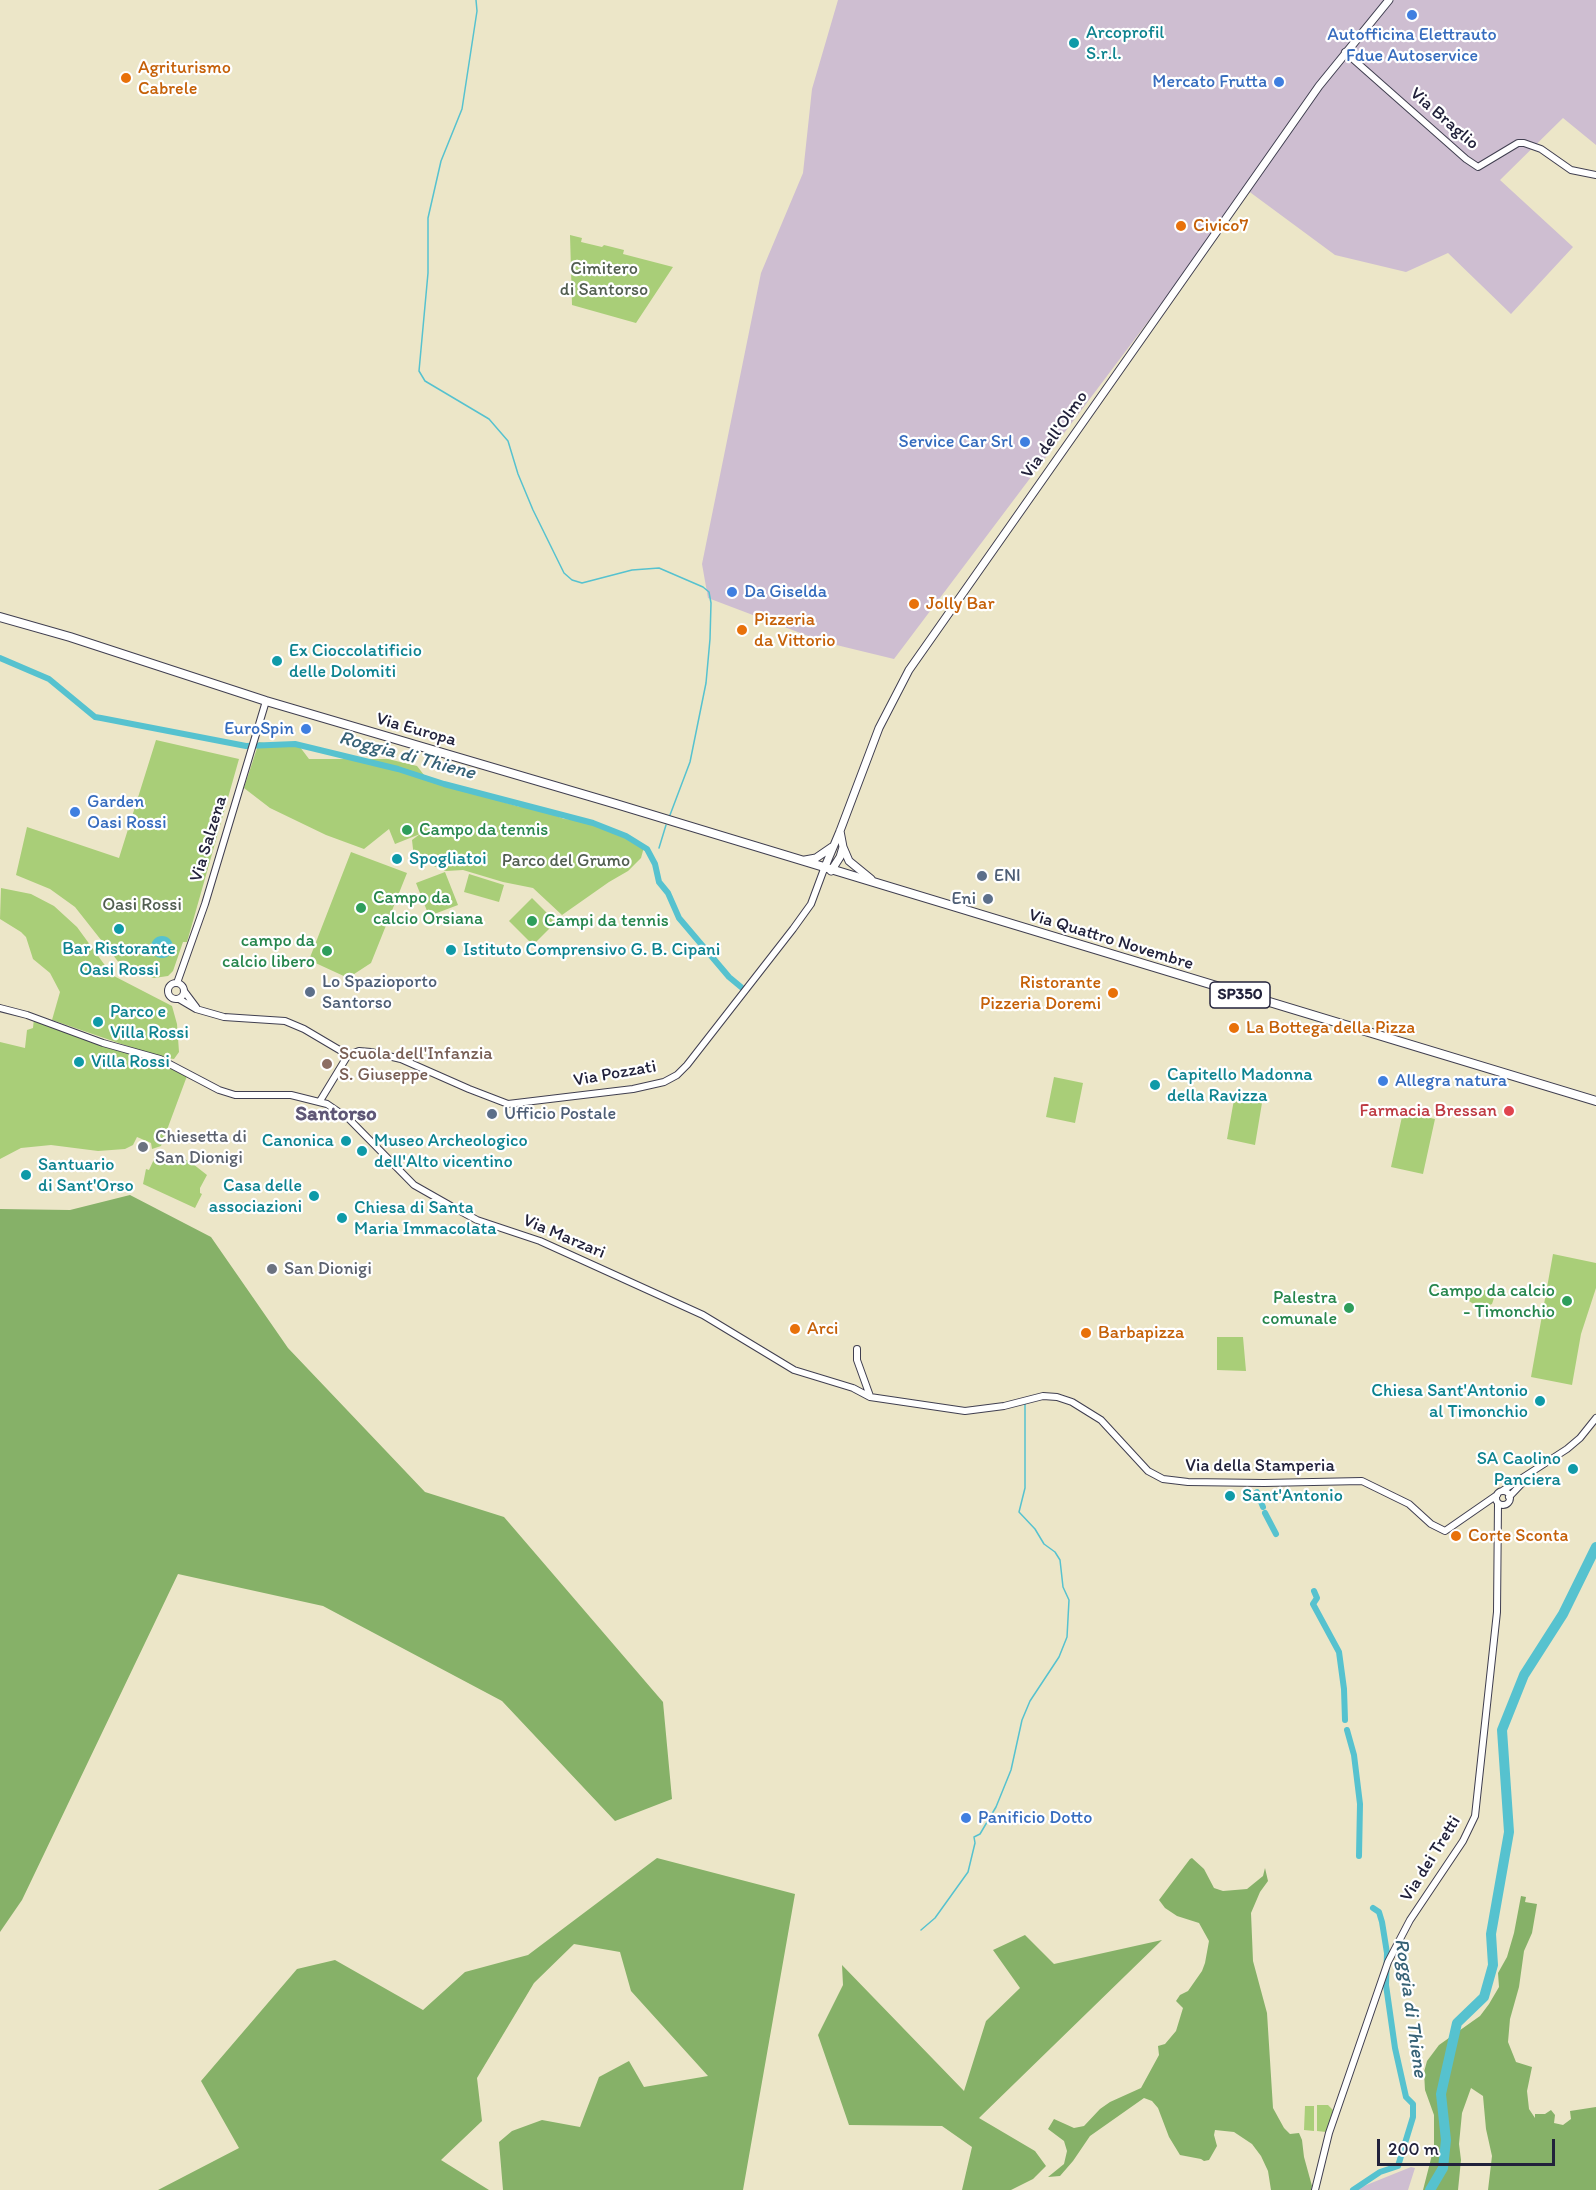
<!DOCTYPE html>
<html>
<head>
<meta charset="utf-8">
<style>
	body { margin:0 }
	#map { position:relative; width:1596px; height:2190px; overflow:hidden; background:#ece6c8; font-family:Itim,sans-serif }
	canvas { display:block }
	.scale { position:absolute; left:1377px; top:2139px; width:178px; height:27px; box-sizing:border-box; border:3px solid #22223b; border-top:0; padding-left:8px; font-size:18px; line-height:21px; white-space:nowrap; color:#22223b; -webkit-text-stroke:4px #fff; paint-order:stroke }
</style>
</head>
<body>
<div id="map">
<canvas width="1596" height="2190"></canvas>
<div class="scale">200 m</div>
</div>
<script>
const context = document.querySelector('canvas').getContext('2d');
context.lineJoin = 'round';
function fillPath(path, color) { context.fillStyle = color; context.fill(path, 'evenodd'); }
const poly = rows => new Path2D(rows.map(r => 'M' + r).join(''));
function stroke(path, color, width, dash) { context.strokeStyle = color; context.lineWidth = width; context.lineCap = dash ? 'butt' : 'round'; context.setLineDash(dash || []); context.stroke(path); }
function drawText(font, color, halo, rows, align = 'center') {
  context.font = font + ' Itim,sans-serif'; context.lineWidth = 4.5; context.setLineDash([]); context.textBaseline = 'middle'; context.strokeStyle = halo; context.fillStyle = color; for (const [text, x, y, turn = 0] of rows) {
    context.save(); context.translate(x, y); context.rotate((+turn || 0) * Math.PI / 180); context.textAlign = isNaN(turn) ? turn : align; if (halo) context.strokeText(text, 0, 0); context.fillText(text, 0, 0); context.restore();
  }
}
fillPath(poly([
	[838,0,1596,0,1596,145,1563,118,1500,180,1573,247,1511,314,1448,253,1406,272,1335,255,1247,190,894,659,824,642,708,598,702,564,761,273,803,173,812,89],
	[1411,2167,1415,2168,1408,2190,1354,2190]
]), '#cebed1');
fillPath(poly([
	[570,235,582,238,581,242,602,247,604,245,624,250,623,254,673,267,636,323,572,305],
	[156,740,239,759,187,942,183,942,173,971,168,976,154,978,143,975,141,976,120,964,75,907,50,889,16,875,27,827,119,858],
	[259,742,280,746,300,747,309,759,388,759,417,766,428,780,520,807,527,804,564,819,579,820,614,832,644,847,641,858,628,871,609,882,562,915,533,888,503,882,463,870,446,871,414,858,412,840,420,834,395,844,389,829,364,849,326,835,270,808,244,788],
	[351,852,407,873,371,963,348,978,309,960],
	[445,872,458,905,429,916,416,883],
	[469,874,504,885,499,902,464,892],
	[1,888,31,894,54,906,77,927,112,975,172,1006,177,1024,179,1052,174,1059,159,1057,52,1020,60,992,50,973,33,959,26,937,21,932,0,919],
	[532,898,556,922,533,945,509,921],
	[34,1018,160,1059,187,1076,161,1146,152,1149,151,1143,137,1137,133,1145,125,1149,98,1151,51,1145,21,1148,0,1159,0,1042,25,1048,27,1030,33,1028],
	[1054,1077,1083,1083,1075,1123,1046,1117],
	[1264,1091,1255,1145,1227,1139,1235,1094],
	[1403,1112,1435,1119,1423,1174,1391,1167],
	[166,1154,181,1157,193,1164,207,1175,200,1188,200,1193,202,1194,195,1208,143,1184,146,1169,149,1170,156,1155],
	[1553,1254,1596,1263,1596,1288,1581,1334,1572,1385,1531,1377],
	[1470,1288,1496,1292,1492,1304,1484,1307,1472,1303,1469,1301],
	[1217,1337,1243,1337,1246,1371,1217,1370],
	[1317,2105,1328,2105,1333,2110,1326,2132,1317,2131],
	[1305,2106,1314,2106,1314,2131,1304,2130]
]), '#a9ce78');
fillPath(poly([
	[130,1195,211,1237,288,1348,425,1492,504,1517,663,1702,672,1799,615,1821,502,1701,323,1606,178,1574,22,1900,0,1932,0,1209,70,1210],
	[657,1858,795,1894,743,2190,503,2190,499,2142,512,2131,542,2120,580,2127,599,2077,629,2061,644,2087,708,2076,631,1991,620,1952,574,1944,534,1983,477,2078,482,2121,441,2160,489,2190,158,2190,239,2148,201,2081,297,1969,335,1960,423,2010,465,1972,528,1955],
	[1192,1858,1204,1869,1214,1888,1223,1891,1247,1889,1263,1876,1265,1868,1268,1881,1260,1892,1251,1913,1253,1961,1267,2013,1273,2108,1284,2128,1290,2134,1299,2133,1302,2140,1304,2157,1312,2186,1311,2190,1271,2190,1268,2171,1261,2156,1252,2144,1234,2132,1215,2130,1214,2135,1217,2146,1209,2160,1204,2161,1201,2159,1180,2155,1169,2137,1158,2108,1152,2101,1144,2098,1090,2136,1073,2161,1060,2176,1048,2177,1064,2164,1067,2151,1064,2141,1048,2129,1054,2119,1074,2128,1084,2126,1100,2109,1110,2102,1141,2088,1159,2055,1158,2046,1165,2044,1176,2031,1183,2008,1176,2001,1180,1995,1188,1991,1202,1971,1205,1963,1209,1941,1199,1923,1177,1916,1165,1908,1159,1900,1190,1859],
	[1521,1896,1526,1897,1525,1902,1537,1904,1532,1933,1524,1951,1519,1987,1510,2019,1508,2042,1516,2062,1532,2067,1527,2091,1529,2109,1535,2118,1535,2114,1545,2114,1551,2110,1555,2115,1554,2123,1563,2125,1571,2119,1570,2111,1596,2107,1596,2190,1488,2190,1492,2156,1486,2129,1483,2096,1471,2088,1462,2113,1459,2144,1461,2160,1458,2190,1423,2190,1434,2147,1434,2115,1425,2090,1424,2072,1427,2061,1439,2045,1480,2016,1489,2004,1499,1987,1498,1973,1507,1957,1514,1933],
	[1025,1935,1054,1964,1162,1940,979,2118,1035,2151,1046,2166,1033,2179,1011,2190,962,2190,972,2147,942,2126,849,2125,818,2035,843,1985,842,1965,964,2091,986,2021,1020,1988,993,1950]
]), '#86b168');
fillPath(poly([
	'151 947a11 11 0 1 1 22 0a11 11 0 1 1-22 0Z'
]), '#56c2cf');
stroke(poly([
	[476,0,477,11,462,109,441,161,428,218,428,273,419,371,425,381,489,419,508,441,518,474,533,510,564,573,572,580,582,583,632,570,659,568,703,587,709,592,711,603,710,639,706,683,690,762,670,815],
	[659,848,666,825],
	[921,1930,935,1918,968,1872,975,1843,974,1837,980,1834,996,1807,1011,1770,1022,1720,1030,1701,1059,1657,1067,1637,1069,1600,1063,1587,1060,1560,1055,1552,1044,1544,1035,1529,1019,1512,1025,1488,1025,1404]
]), '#56c2cf', 1.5);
stroke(poly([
	[0,658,49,679,95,717,101,718,246,746,295,744,398,769,444,784,593,823,626,836,647,849,655,864,659,882,668,893,679,918,729,977,741,987],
	[1257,1492,1263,1507],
	[1265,1513,1276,1534],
	[1314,1591,1317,1598,1313,1604,1339,1652,1344,1689,1345,1720],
	[1347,1730,1354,1755,1360,1804,1359,1856],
	[1353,2190,1380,2172,1398,2166,1413,2117,1413,2104,1406,2097,1395,2048,1386,1985,1387,1953,1382,1922,1379,1912,1373,1908]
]), '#56c2cf', 6);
stroke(poly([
	[1430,2190,1443,2168,1446,2140,1441,2094,1457,2023,1484,1997,1493,1965,1491,1934,1509,1832,1502,1730,1524,1675,1563,1614,1596,1547]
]), '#56c2cf', 10);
const tertiary = poly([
	[1345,52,1466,159,1478,167,1518,143,1524,143,1541,149,1571,170,1596,175],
	'168 991a8 8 0 1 1 16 0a8 8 0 1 1-16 0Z',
	[177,983,205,904,266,701],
	[184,991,196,1007],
	[179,999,196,1009,224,1017,285,1021,304,1029,348,1055],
	[0,1008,27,1015,103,1043,160,1059,219,1090,235,1095,291,1095,327,1104,349,1119,414,1185,451,1206,477,1220,540,1241,703,1315,794,1370,853,1388,870,1397,965,1411,1004,1406,1043,1396,1057,1397,1072,1402,1101,1420,1148,1471,1163,1479,1188,1482,1264,1483,1362,1481,1409,1504,1431,1524,1445,1531,1497,1495],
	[348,1055,359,1051,371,1052,401,1059,469,1089,508,1104,633,1089,664,1082,677,1075,687,1065,793,929,811,904,824,869],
	[320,1101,348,1055],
	[857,1349,857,1360,870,1396],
	[1502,1491,1567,1449,1580,1438,1596,1418],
	'1496 1498a7 7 0 1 1 14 0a7 7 0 1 1-14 0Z',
	[1509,1497,1527,1478],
	[1315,2190,1329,2133,1388,1962,1410,1920,1463,1841,1475,1816,1497,1612,1498,1503]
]);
const secondary = poly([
	[840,831,843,847,849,861,871,879],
	[805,860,816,858,832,847],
	[824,869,840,831,879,728,909,670,1319,86,1389,0],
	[831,871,840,857,843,847]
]);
const primary = poly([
	[0,617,70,637,266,701,616,804,1596,1101]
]);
stroke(tertiary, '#403f50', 8);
stroke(secondary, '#403f50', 9);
stroke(primary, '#403f50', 10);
stroke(tertiary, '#fff', 6);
stroke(secondary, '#fff', 7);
stroke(primary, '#fff', 8);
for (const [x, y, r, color] of [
	[1412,15,6,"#3f7fe0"],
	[1074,43,6,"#0f9aa8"],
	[126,78,6,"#e8710a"],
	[1279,82,6,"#3f7fe0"],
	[1181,226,6,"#e8710a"],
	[1025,442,6,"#3f7fe0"],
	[732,592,6,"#3f7fe0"],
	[914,604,6,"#e8710a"],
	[742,630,6,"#e8710a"],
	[277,661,6,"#0f9aa8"],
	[306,729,6,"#3f7fe0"],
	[75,812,6,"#3f7fe0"],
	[407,830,6,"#2e9e5b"],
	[397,859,6,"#0f9aa8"],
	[982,876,6,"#5c6f8a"],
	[988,899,6,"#5c6f8a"],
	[361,908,6,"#2e9e5b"],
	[532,921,6,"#2e9e5b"],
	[119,929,6,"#0f9aa8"],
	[451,950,6,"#0f9aa8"],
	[327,951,6,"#2e9e5b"],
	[310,992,6,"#5c6f8a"],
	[1113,993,6,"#e8710a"],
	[98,1022,6,"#0f9aa8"],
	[1234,1028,6,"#e8710a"],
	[79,1062,6,"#0f9aa8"],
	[327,1064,6,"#8d6e63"],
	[1383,1081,6,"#3f7fe0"],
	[1155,1085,6,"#0f9aa8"],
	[1509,1111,6,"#e0444e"],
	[492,1114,6,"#5c6f8a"],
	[346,1141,6,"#0f9aa8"],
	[143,1147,6,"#6b7280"],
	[362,1151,6,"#0f9aa8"],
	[26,1175,6,"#0f9aa8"],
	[314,1196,6,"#0f9aa8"],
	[342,1218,6,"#0f9aa8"],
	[272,1269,6,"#6b7280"],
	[1567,1301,6,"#2e9e5b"],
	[1349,1308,6,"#2e9e5b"],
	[795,1329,6,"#e8710a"],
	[1086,1333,6,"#e8710a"],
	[1540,1401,6,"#0f9aa8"],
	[1573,1469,6,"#0f9aa8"],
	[1230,1496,6,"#0f9aa8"],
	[1456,1536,6,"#e8710a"],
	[966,1818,6,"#3f7fe0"]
]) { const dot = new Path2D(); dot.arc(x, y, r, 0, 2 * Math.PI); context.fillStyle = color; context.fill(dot); stroke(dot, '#fff', 2); }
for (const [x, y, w] of [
	[1240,995,60]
]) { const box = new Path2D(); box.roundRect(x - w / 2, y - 13, w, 26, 4.5); context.fillStyle = '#fff'; context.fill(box); stroke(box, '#22223b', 1.5); }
drawText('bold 16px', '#22223b', null, [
	["SP350",1240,995]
]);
drawText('18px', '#0d838f', '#fff', [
	["Arcoprofil",1086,33],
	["S.r.l.",1086,54],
	["Ex Cioccolatificio",289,651],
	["delle Dolomiti",289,672],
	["Spogliatoi",409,859],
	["Bar Ristorante",119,949,"center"],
	["Oasi Rossi",119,970,"center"],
	["Istituto Comprensivo G. B. Cipani",463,950],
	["Parco e",110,1012],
	["Villa Rossi",110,1033],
	["Villa Rossi",91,1062],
	["Capitello Madonna",1167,1075],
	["della Ravizza",1167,1096],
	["Canonica",334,1141,"right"],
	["Museo Archeologico",374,1141],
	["dell'Alto vicentino",374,1162],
	["Santuario",38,1165],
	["di Sant'Orso",38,1186],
	["Casa delle",302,1186,"right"],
	["associazioni",302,1207,"right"],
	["Chiesa di Santa",354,1208],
	["Maria Immacolata",354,1229],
	["Chiesa Sant'Antonio",1528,1391,"right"],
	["al Timonchio",1528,1412,"right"],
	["SA Caolino",1561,1459,"right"],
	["Panciera",1561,1480,"right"],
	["Sant'Antonio",1242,1496]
], 'left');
drawText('18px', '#366cbe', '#fff', [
	["Autofficina Elettrauto",1412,35,"center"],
	["Fdue Autoservice",1412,56,"center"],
	["Mercato Frutta",1267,82,"right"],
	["Service Car Srl",1013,442,"right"],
	["Da Giselda",744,592],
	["EuroSpin",294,729,"right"],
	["Garden",87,802],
	["Oasi Rossi",87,823],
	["Allegra natura",1395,1081],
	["Panificio Dotto",978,1818]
], 'left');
drawText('18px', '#c56008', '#fff', [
	["Agriturismo",138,68],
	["Cabrele",138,89],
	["Civico7",1193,226],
	["Jolly Bar",926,604],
	["Pizzeria",754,620],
	["da Vittorio",754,641],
	["Ristorante",1101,983,"right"],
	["Pizzeria Doremi",1101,1004,"right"],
	["La Bottega della Pizza",1246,1028],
	["Arci",807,1329],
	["Barbapizza",1098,1333],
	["Corte Sconta",1468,1536]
], 'left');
drawText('18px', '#22223b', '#fff', [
	["Via Braglio",1444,119,41],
	["Via dell'Olmo",1055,435,-55],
	["Via Europa",416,730,16],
	["Via Salzena",209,839,-73],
	["Via Quattro Novembre",1111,940,17],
	["Via Pozzati",615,1074,-10],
	["Via Marzari",564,1237,23],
	["Via della Stamperia",1260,1466],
	["Via dei Tretti",1431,1859,-58]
]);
drawText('18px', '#515e50', '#fff', [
	["Cimitero",604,269],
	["di Santorso",604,290],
	["Parco del Grumo",566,861],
	["Oasi Rossi",142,905]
]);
drawText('18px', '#27864d', '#fff', [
	["Campo da tennis",419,830],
	["Campo da",373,898],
	["calcio Orsiana",373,919],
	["Campi da tennis",544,921],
	["campo da",315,941,"right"],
	["calcio libero",315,962,"right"],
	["Campo da calcio",1555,1291,"right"],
	["- Timonchio",1555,1312,"right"],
	["Palestra",1337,1298,"right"],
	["comunale",1337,1319,"right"]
], 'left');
drawText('18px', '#4e5e75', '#fff', [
	["ENI",994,876],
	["Eni",976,899,"right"],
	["Lo Spazioporto",322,982],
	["Santorso",322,1003],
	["Ufficio Postale",504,1114]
], 'left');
drawText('18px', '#785e54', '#fff', [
	["Scuola dell'Infanzia",339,1054],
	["S. Giuseppe",339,1075]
], 'left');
drawText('18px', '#be3a42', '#fff', [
	["Farmacia Bressan",1497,1111]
], 'right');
drawText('18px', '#5b616d', '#fff', [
	["Chiesetta di",155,1137],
	["San Dionigi",155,1158],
	["San Dionigi",284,1269]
], 'left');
drawText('italic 20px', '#376276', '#fff', [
	["Roggia di Thiene",407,756,15],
	["Roggia di Thiene",1410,2008,82]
]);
drawText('bold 21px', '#5f5776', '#fff', [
	["Santorso",336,1115]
]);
</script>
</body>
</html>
